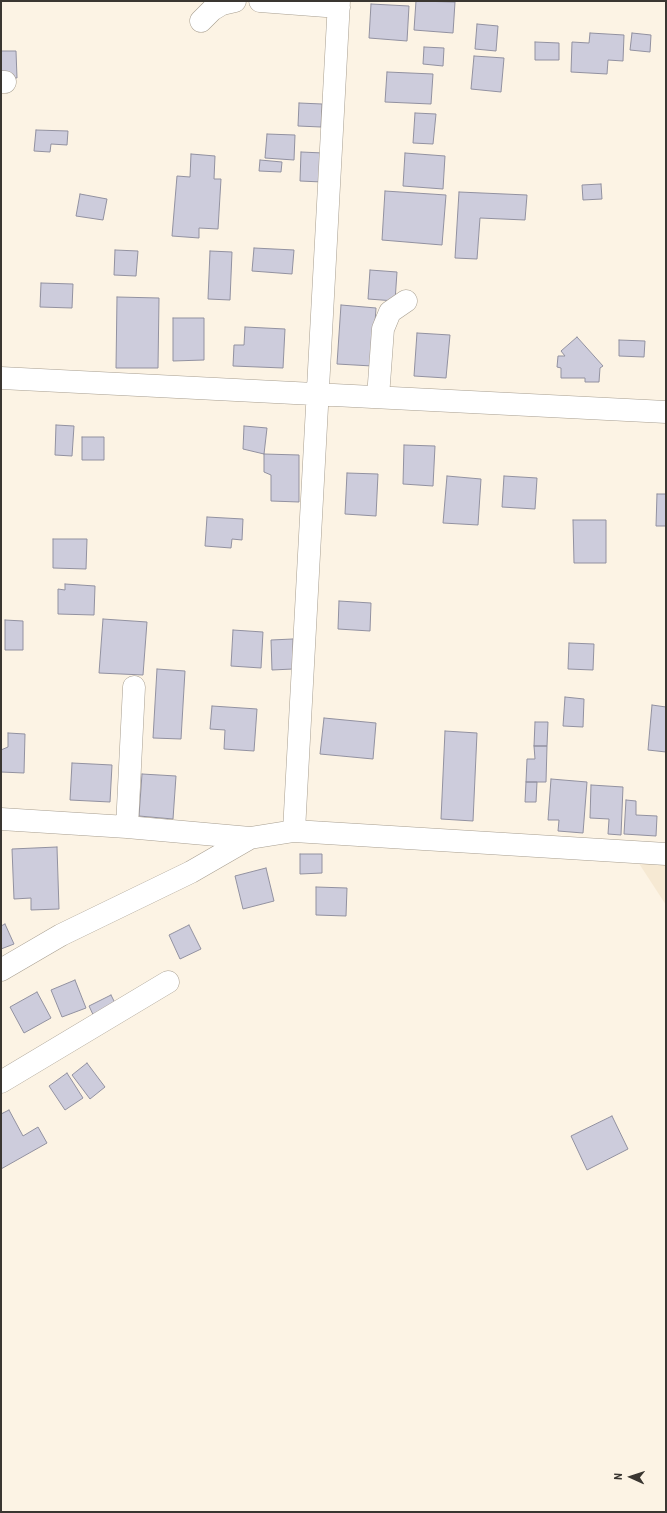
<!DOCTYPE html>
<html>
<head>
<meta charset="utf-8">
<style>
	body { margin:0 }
	#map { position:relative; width:667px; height:1513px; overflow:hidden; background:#fcf3e4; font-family:"Roboto Condensed",sans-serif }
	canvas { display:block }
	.frame { position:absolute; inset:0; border:2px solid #3a3631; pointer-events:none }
	.north { position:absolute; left:611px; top:1457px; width:40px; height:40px; -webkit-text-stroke:3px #fcf3e4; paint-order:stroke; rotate:273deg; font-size:11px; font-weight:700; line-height:16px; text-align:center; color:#3a3631 }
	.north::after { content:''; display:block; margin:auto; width:14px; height:18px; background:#3a3631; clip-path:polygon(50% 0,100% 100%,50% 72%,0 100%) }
</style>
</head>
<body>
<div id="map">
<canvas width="667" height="1513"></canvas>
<div class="frame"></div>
<div class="north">N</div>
</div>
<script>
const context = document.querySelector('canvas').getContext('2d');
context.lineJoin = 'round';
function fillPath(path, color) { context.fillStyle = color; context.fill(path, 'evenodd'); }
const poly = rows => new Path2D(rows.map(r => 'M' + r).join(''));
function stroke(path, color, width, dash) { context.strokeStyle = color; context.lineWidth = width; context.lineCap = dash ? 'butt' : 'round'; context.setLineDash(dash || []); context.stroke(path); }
fillPath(poly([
	[638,862,666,865,666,905]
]), '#f6e9d3');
const building = poly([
	[416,1,455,2,453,33,414,30,416,1],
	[371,4,409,6,407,41,369,38,371,4],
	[477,24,498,26,496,51,475,49,477,24],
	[590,33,624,35,623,61,608,60,607,74,571,72,572,42,589,43,590,33],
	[632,33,651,35,650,52,630,50,632,33],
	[535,42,559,43,559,60,535,60,535,42],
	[424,47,444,48,443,66,423,64,424,47],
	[1,51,16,51,17,78,1,78,1,51],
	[474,56,504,58,501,92,471,89,474,56],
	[387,72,433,74,431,104,385,102,387,72],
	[299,103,322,104,321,127,298,126,299,103],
	[415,113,436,114,433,144,413,143,415,113],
	[36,130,68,131,67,145,51,144,50,152,34,151,36,130],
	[267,134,295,135,294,160,265,158,267,134],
	[301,152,323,153,322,182,300,181,301,152],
	[405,153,445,156,443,189,403,186,405,153],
	[191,154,215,156,214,179,221,179,218,229,199,228,199,238,172,236,177,176,190,177,191,154],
	[260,160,282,162,281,172,259,171,260,160],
	[601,184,602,199,583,200,582,185,601,184],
	[385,191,446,195,442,245,382,240,385,191],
	[459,192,527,195,525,220,480,218,477,259,455,258,459,192],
	[80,194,107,199,103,220,76,216,80,194],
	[254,248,294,250,292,274,252,271,254,248],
	[115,250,138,251,136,276,114,275,115,250],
	[210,251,232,252,230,300,208,299,210,251],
	[370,270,397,272,395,301,368,299,370,270],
	[41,283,73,284,72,308,40,307,41,283],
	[117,297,159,298,158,368,116,368,117,297],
	[341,305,376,308,372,366,337,364,341,305],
	[173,318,204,318,204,360,173,361,173,318],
	[245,327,285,329,283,368,233,366,234,345,244,345,245,327],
	[417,333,450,335,446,378,414,376,417,333],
	[577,337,603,366,600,368,599,382,585,382,585,378,561,378,561,368,557,367,558,356,565,356,561,351,577,337],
	[619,340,645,341,644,357,619,356,619,340],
	[56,425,74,426,72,456,55,455,56,425],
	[244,426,267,428,264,454,243,449,244,426],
	[82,437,104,437,104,460,82,460,82,437],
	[404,445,435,446,433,486,403,484,404,445],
	[264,454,299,455,299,502,271,501,271,475,264,472,264,454],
	[347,473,378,474,376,516,345,514,347,473],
	[447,476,481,479,478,525,443,523,447,476],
	[504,476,537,478,535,509,502,507,504,476],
	[657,494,666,494,666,526,656,526,657,494],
	[207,517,243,519,242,540,232,539,231,548,205,546,207,517],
	[573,520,606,520,606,563,574,563,573,520],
	[53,539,87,539,86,569,53,568,53,539],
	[65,584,95,586,94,615,58,614,58,589,65,590,65,584],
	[339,601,371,603,370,631,338,629,339,601],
	[103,619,147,622,143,675,99,673,103,619],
	[5,620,23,621,23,650,5,650,5,620],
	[233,630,263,632,261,668,231,666,233,630],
	[293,639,293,669,272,670,271,640,293,639],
	[569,643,594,644,593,670,568,669,569,643],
	[157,669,185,671,181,739,153,738,157,669],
	[565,697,584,699,583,727,563,726,565,697],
	[652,705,666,707,666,752,648,750,652,705],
	[212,706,257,709,254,751,224,749,225,730,210,729,212,706],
	[324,718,376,723,373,759,320,754,324,718],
	[535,722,548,722,547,746,534,746,535,722],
	[445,731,477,733,473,821,441,819,445,731],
	[8,733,25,734,24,773,1,772,1,750,8,747,8,733],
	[534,746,547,746,546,782,526,782,527,759,535,759,534,746],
	[72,763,112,765,110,802,70,800,72,763],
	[142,774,176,776,173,819,139,816,142,774],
	[551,779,587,782,583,833,558,831,559,820,548,820,551,779],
	[526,782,537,782,536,802,525,802,526,782],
	[591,785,623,787,621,835,608,834,609,819,590,818,591,785],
	[626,800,636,801,636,815,657,816,656,836,624,834,626,800],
	[57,847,59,909,31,910,31,898,14,899,12,849,57,847],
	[300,854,322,854,322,873,300,874,300,854],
	[266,868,274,901,243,909,235,876,266,868],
	[316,887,347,888,346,916,316,915,316,887],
	[5,924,14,944,1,949,1,926,5,924],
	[189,925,201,949,180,959,169,935,189,925],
	[75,980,86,1008,62,1017,51,990,75,980],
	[37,992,51,1018,24,1033,10,1007,37,992],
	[111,995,118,1009,96,1021,89,1006,111,995],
	[87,1063,105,1087,90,1099,72,1075,87,1063],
	[67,1073,83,1098,65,1110,49,1086,67,1073],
	[9,1110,23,1136,38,1127,47,1143,1,1169,1,1114,9,1110],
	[612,1116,628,1149,587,1170,571,1136,612,1116]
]);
fillPath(building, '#cdccdc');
stroke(building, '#9291a0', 1);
const minor = poly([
	[260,1,339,7],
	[201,21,212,10,222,4,235,1],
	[1,82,5,82],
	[1,378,666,412],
	[378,397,383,329,390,312,406,301],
	[1,819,127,827,250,838,294,831,666,854],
	[127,827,134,687],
	[294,831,339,1],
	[1,970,61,935,191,872,250,838],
	[1,1082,168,982]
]);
stroke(minor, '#a79e90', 23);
stroke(minor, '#fff', 22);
</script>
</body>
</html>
